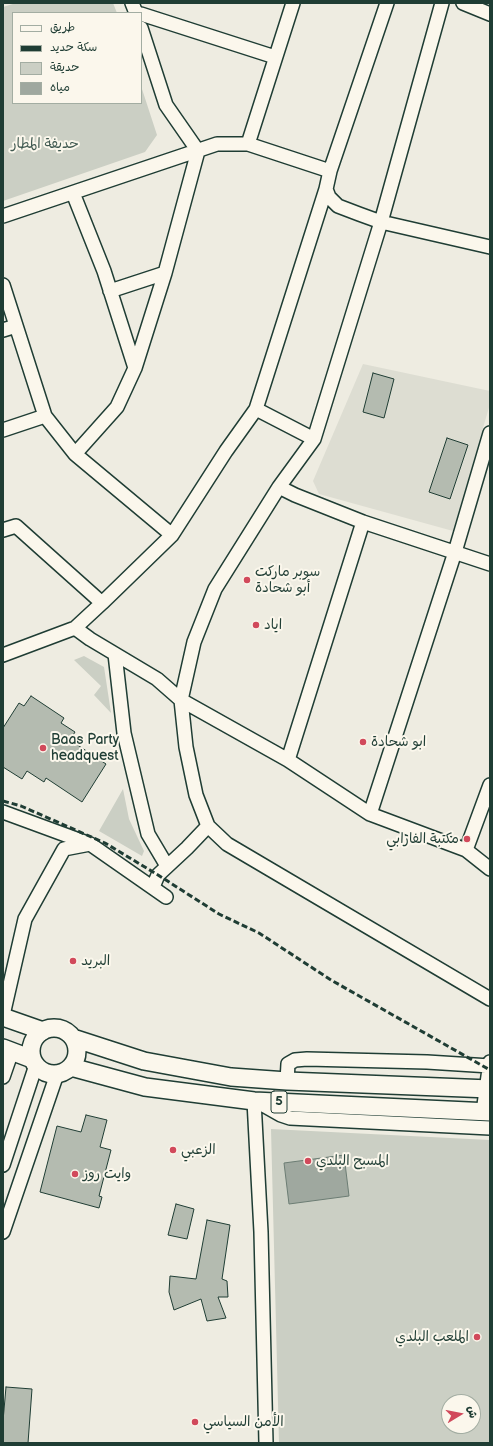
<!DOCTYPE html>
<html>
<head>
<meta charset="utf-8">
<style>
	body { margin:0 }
	#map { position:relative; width:493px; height:1446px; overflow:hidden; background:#eeece1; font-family:"Balsamiq Sans","Playpen Sans Arabic",sans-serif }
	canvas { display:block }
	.frame { position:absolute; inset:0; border:4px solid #1f3d34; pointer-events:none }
	.legend { position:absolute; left:12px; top:12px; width:130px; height:92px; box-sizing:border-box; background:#fbf7ec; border:1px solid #a3ada2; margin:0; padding:5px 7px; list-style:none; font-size:12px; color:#1f3d34 }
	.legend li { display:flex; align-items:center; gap:8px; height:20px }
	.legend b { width:20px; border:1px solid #a3ada2 }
	.north { position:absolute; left:441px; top:1394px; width:40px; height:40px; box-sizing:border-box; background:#fbf7ec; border:1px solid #a3ada2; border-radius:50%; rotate:80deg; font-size:11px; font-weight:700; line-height:16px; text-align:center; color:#1f3d34 }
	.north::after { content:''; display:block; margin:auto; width:14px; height:18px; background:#d1495b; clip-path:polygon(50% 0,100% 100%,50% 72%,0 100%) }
</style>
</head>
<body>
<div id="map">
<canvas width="493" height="1446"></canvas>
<div class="frame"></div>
<ul class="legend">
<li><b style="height:5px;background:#fbf7ec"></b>طريق</li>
<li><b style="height:5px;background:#1f3d34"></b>سكة حديد</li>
<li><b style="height:11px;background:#cbcfc4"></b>حديقة</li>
<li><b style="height:11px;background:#9fa89f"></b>مياه</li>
</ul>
<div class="north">ش</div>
</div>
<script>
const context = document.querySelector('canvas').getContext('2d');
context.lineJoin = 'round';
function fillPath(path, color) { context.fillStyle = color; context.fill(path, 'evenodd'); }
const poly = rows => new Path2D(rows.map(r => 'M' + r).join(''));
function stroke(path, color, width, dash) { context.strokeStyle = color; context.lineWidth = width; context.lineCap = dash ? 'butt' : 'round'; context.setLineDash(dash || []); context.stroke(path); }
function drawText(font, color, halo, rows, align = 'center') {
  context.font = font + ' "Balsamiq Sans","Playpen Sans Arabic",sans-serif'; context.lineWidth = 4; context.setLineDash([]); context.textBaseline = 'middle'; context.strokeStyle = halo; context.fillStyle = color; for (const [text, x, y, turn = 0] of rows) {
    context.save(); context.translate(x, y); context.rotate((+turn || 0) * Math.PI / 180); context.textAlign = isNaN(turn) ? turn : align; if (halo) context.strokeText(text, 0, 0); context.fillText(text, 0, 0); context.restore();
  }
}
fillPath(poly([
	[363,364,490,391,490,404,453,531,319,494,313,481]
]), '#ddddd2');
fillPath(poly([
	[16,3,113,3,117,13,13,13,13,103,141,103,141,86,157,135,145,152,3,201,3,7],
	[84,656,104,667,111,713,94,695,101,686,74,660],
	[123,789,129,819,144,851,142,856,99,831],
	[271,1129,490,1140,490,1443,279,1443],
	[449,1402,473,1402,473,1426,449,1426]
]), '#cbcfc4');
const water = poly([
	[344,1155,349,1196,289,1204,284,1163,344,1155]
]);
fillPath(water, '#9fa89f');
stroke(water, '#6c7d74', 1);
const building = poly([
	[373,373,394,379,384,418,363,412,373,373],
	[447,438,468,445,450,499,429,492,447,438],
	[31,696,64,718,61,723,75,732,70,740,106,764,82,802,46,778,44,782,27,771,22,779,3,767,3,728,19,703,24,706,31,696],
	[86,1115,107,1120,100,1147,111,1150,99,1196,102,1197,99,1208,40,1192,57,1126,81,1132,86,1115],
	[176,1204,194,1209,187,1239,168,1235,176,1204],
	[207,1220,230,1225,222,1279,227,1281,228,1297,218,1297,226,1318,207,1321,201,1299,174,1310,169,1292,170,1276,196,1279,207,1220],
	[6,1387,32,1389,28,1443,3,1443,3,1421,6,1387]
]);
fillPath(building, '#b4bbb0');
stroke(building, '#1f3d34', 1);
const minor = poly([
	[132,3,136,13],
	[442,3,381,222,314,439,279,487,215,589,194,642,181,700,186,747,196,795,208,826,227,844,490,999],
	[463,3,490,14],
	[141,14,275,57],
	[248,144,293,3],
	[326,189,329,197,338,206,359,214,381,222,490,247],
	[73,193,104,271,135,368],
	[3,216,217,144,248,144,330,171],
	[3,285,45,416,75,454,172,535],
	[110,291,165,273],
	[3,330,16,326],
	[256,409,314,439],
	[3,430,45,416],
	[75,454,117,407,135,368,165,273,198,151,166,105,141,28],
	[279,487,295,495,363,522,490,564],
	[3,530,16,526,102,603],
	[75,628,90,639,157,679,181,700,288,760,370,814,466,850,490,869],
	[115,654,124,733,148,834,167,866],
	[3,655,75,628,102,603,172,535,226,451,256,409,326,189,330,171,387,3],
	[288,760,363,522],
	[3,812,90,844,166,897],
	[370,814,455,552,490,433],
	[466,850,490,785],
	[153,887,158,875,187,848,208,826],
	[3,1015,25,919,64,849,90,844],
	[3,1077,12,1051],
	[287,1081,288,1064,295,1060,307,1059,427,1062,490,1066],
	[254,1101,261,1232,266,1443],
	[258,1102,281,1115,290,1118,490,1128],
	[483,1112,490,1062],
	[3,1165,36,1065],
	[3,1232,57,1074]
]);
const major = poly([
	[3,1017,43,1031],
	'31 1051a23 23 0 1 1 46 0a23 23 0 1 1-46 0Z',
	[73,1038,144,1061,231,1077,287,1081,490,1089],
	[3,1048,32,1059],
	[71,1067,145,1087,254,1101,490,1112]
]);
stroke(minor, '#1f3d34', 16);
stroke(major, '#1f3d34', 20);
stroke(minor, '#fbf7ec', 13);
stroke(major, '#fbf7ec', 17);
stroke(poly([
	[3,801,21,806,105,843,158,875,219,914,259,933,331,980,490,1070]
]), '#1f3d34', 3, [6, 3]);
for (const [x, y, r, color] of [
	[247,580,4,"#d1495b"],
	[256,625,4,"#d1495b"],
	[363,742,4,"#d1495b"],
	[43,748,4,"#d1495b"],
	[467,839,4,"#d1495b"],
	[73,961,4,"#d1495b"],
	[173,1150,4,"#d1495b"],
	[308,1161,4,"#d1495b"],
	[75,1174,4,"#d1495b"],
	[477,1337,4,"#d1495b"],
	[195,1422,4,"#d1495b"]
]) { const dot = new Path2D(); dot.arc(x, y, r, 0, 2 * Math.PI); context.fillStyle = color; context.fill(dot); stroke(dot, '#fbf7ec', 1.5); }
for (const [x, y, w] of [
	[279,1102,16]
]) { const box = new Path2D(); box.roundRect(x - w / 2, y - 11, w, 22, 3); context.fillStyle = '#fbf7ec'; context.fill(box); stroke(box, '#1f3d34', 1); }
drawText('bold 13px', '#1f3d34', null, [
	["5",279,1102]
]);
drawText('14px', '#415a51', '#fbf7ec', [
	["حديفة المطار",45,144]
]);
drawText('14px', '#1f3d34', '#fbf7ec', [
	["سوبر ماركت",255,572],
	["أبو شحادة",255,588],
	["اياد",264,625],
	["Baas Party",51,740],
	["headquest",51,756],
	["ابو شحادة",371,742],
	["مكتبة الفارابي",459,839,"right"],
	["البريد",81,961],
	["الزعبي",181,1150],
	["المسبح البلدي",316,1161],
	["وايت روز",83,1174],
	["الملعب البلدي",469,1337,"right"],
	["الأمن السياسي",203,1422]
], 'left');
</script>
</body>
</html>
